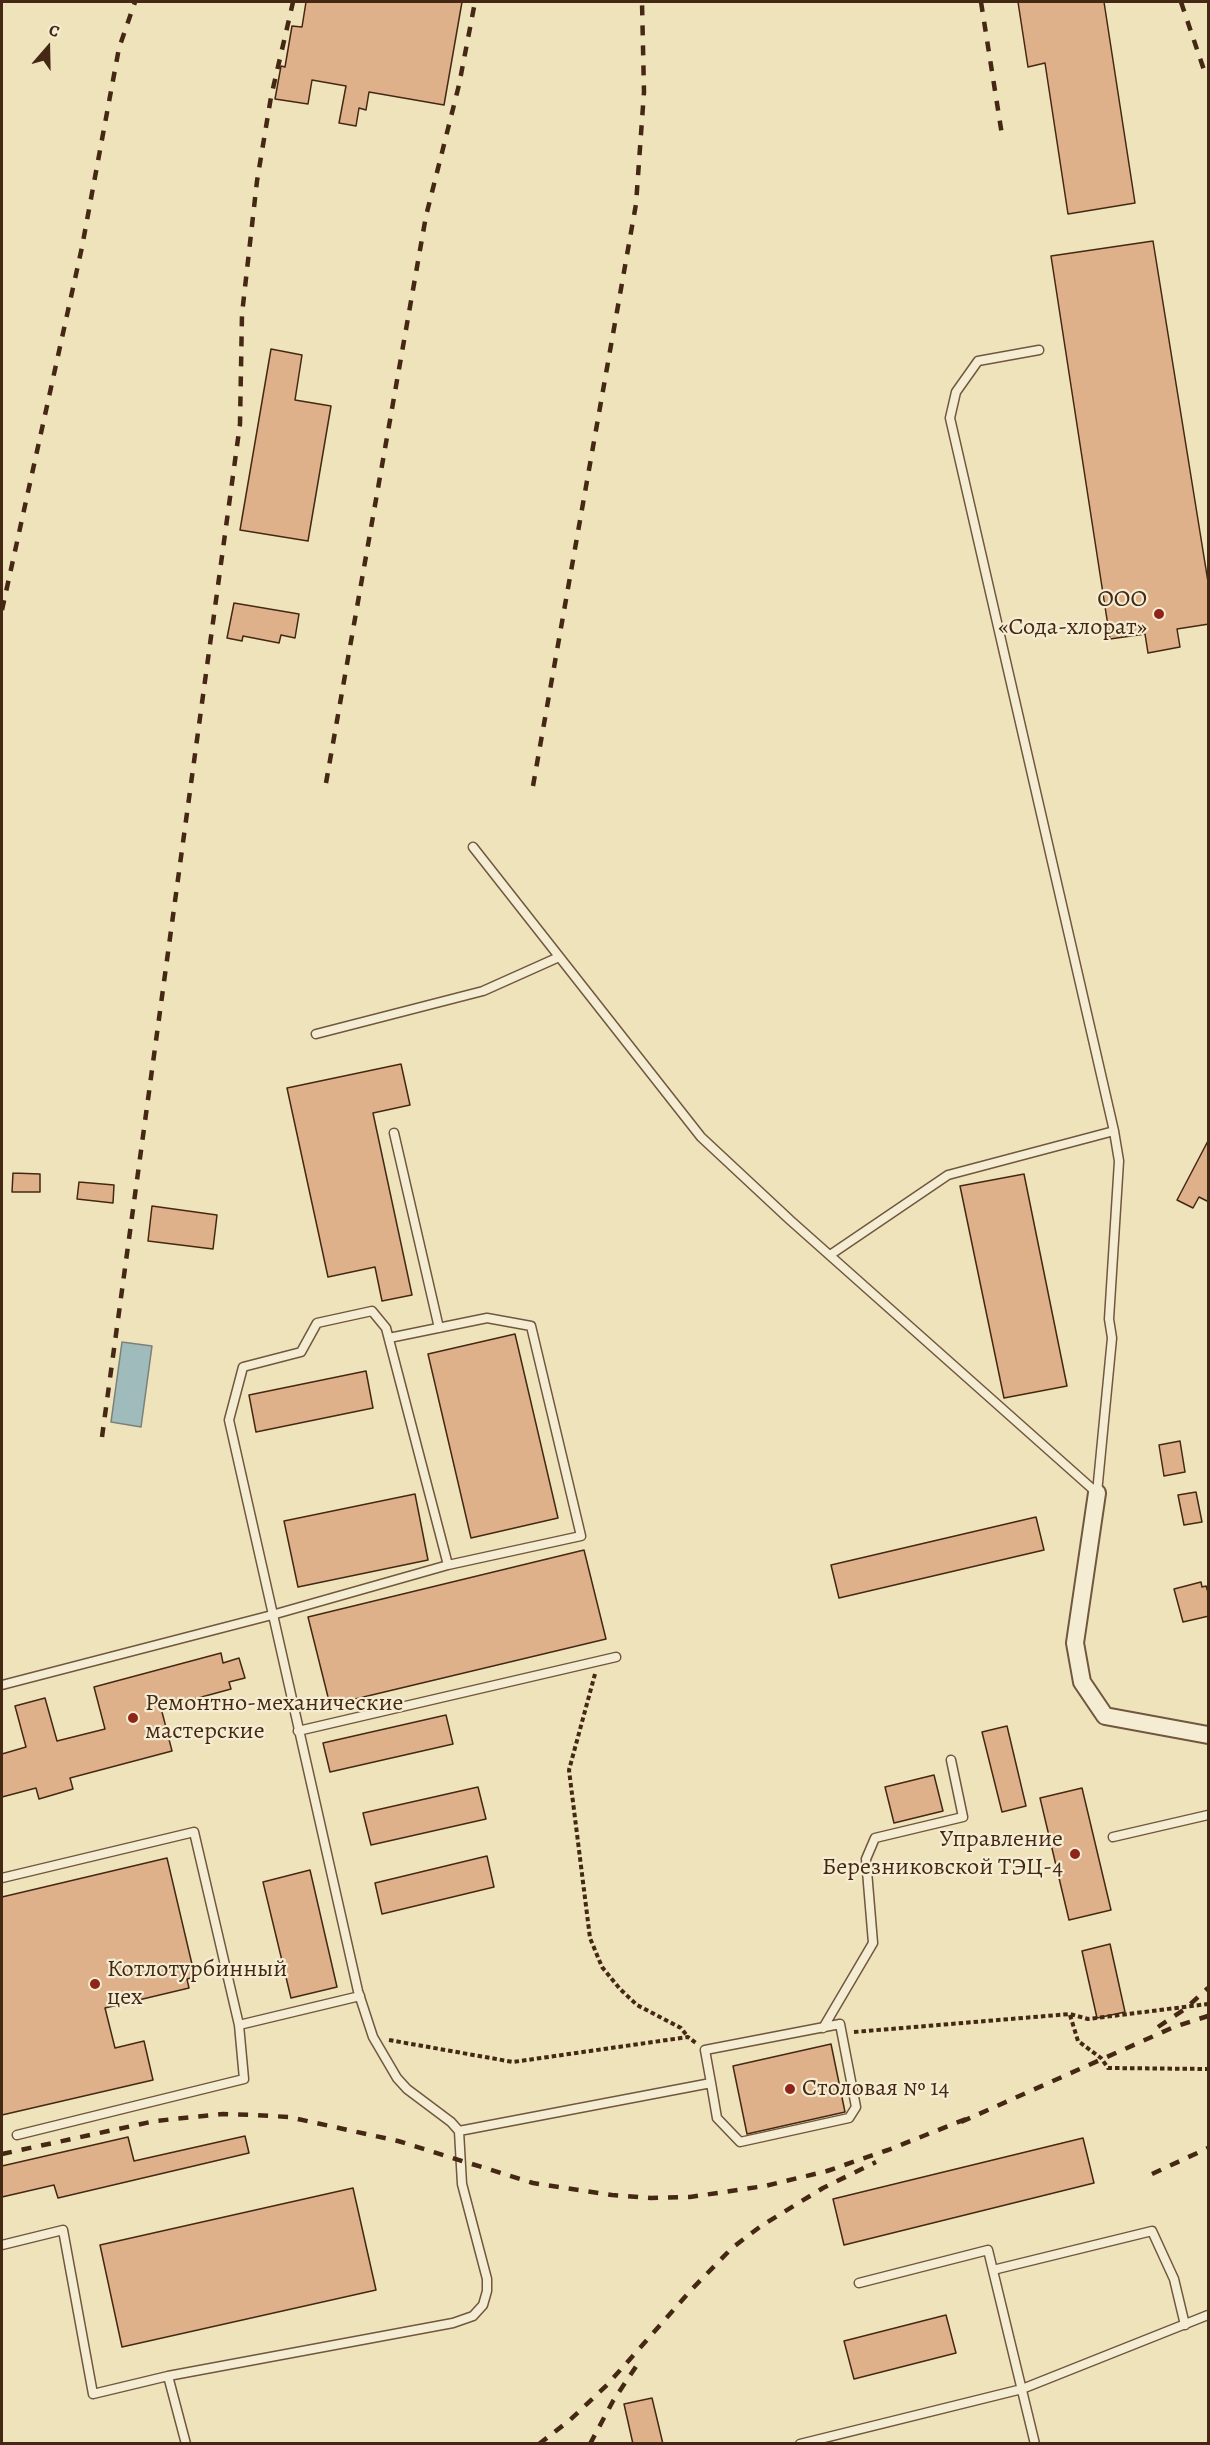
<!DOCTYPE html>
<html>
<head>
<meta charset="utf-8">
<style>
	body { margin:0 }
	#map { position:relative; width:1210px; height:2445px; overflow:hidden; background:#efe3bc; font-family:Alegreya,serif }
	canvas { display:block }
	.frame { position:absolute; inset:0; border:3px solid #452813; pointer-events:none }
	.north { position:absolute; left:18px; top:18px; width:60px; height:60px; -webkit-text-stroke:4px #f5edd3; paint-order:stroke; rotate:20deg; font-size:16px; font-weight:700; line-height:24px; text-align:center; color:#452813 }
	.north::after { content:''; display:block; margin:auto; width:21px; height:27px; background:#452813; clip-path:polygon(50% 0,100% 100%,50% 72%,0 100%) }
</style>
</head>
<body>
<div id="map">
<canvas width="1210" height="2445"></canvas>
<div class="frame"></div>
<div class="north">С</div>
</div>
<script>
const context = document.querySelector('canvas').getContext('2d');
context.lineJoin = 'round';
function fillPath(path, color) { context.fillStyle = color; context.fill(path, 'evenodd'); }
const poly = rows => new Path2D(rows.map(r => 'M' + r).join(''));
function stroke(path, color, width, dash) { context.strokeStyle = color; context.lineWidth = width; context.lineCap = dash ? 'butt' : 'round'; context.setLineDash(dash || []); context.stroke(path); }
function drawText(font, color, halo, rows, align = 'center') {
  context.font = font + ' Alegreya,serif'; context.lineWidth = 4.5; context.setLineDash([]); context.textBaseline = 'middle'; context.strokeStyle = halo; context.fillStyle = color; for (const [text, x, y, turn = 0] of rows) {
    context.save(); context.translate(x, y); context.rotate((+turn || 0) * Math.PI / 180); context.textAlign = isNaN(turn) ? turn : align; if (halo) context.strokeText(text, 0, 0); context.fillText(text, 0, 0); context.restore();
  }
}
const water = poly([
	[122,1342,152,1346,141,1427,111,1422,122,1342]
]);
fillPath(water, '#9fbbbb');
stroke(water, '#7b8078', 1.5);
const building = poly([
	[306,2,462,2,444,105,369,92,366,110,359,108,356,126,339,123,346,86,312,80,308,104,275,99,281,66,285,67,292,26,302,27,306,2],
	[1018,2,1104,2,1135,203,1068,214,1045,63,1028,67,1018,2],
	[1153,241,1209,588,1209,624,1177,629,1180,647,1148,653,1145,634,1110,639,1051,256,1153,241],
	[271,349,302,355,295,400,331,406,308,541,240,530,271,349],
	[234,603,299,614,295,638,281,635,279,643,243,636,242,641,227,638,234,603],
	[401,1064,410,1105,373,1113,412,1295,382,1301,375,1267,328,1277,287,1088,401,1064],
	[1209,1139,1209,1202,1199,1197,1193,1208,1177,1200,1209,1139],
	[13,1173,40,1174,40,1192,12,1192,13,1173],
	[1024,1174,1067,1386,1004,1398,960,1186,1024,1174],
	[79,1182,114,1185,113,1203,77,1199,79,1182],
	[152,1206,217,1215,213,1249,148,1241,152,1206],
	[515,1334,558,1518,471,1538,428,1354,515,1334],
	[366,1371,373,1408,256,1432,249,1395,366,1371],
	[1180,1441,1185,1472,1164,1476,1159,1445,1180,1441],
	[1196,1492,1202,1522,1184,1525,1178,1495,1196,1492],
	[415,1494,428,1560,298,1587,284,1521,415,1494],
	[1036,1517,1044,1550,839,1598,831,1565,1036,1517],
	[584,1550,606,1639,330,1705,308,1617,584,1550],
	[1201,1582,1202,1587,1206,1586,1209,1595,1209,1616,1183,1622,1174,1589,1201,1582],
	[221,1653,223,1663,239,1658,245,1678,229,1682,231,1689,161,1708,172,1751,70,1778,73,1789,39,1799,36,1788,2,1797,2,1754,26,1747,15,1706,45,1698,57,1741,105,1729,94,1687,221,1653],
	[446,1715,453,1744,330,1772,323,1743,446,1715],
	[1007,1726,1026,1806,1002,1812,982,1732,1007,1726],
	[934,1775,943,1811,894,1823,885,1787,934,1775],
	[478,1787,486,1819,371,1845,363,1813,478,1787],
	[1082,1788,1111,1910,1069,1920,1040,1798,1082,1788],
	[487,1856,494,1887,382,1914,375,1883,487,1856],
	[167,1858,195,1977,187,1979,189,1988,105,2008,115,2048,144,2041,153,2080,2,2115,2,1897,167,1858],
	[310,1870,337,1987,291,1998,263,1882,310,1870],
	[1110,1944,1125,2012,1097,2018,1082,1951,1110,1944],
	[831,2044,845,2112,747,2134,733,2066,831,2044],
	[245,2136,249,2153,58,2198,54,2185,2,2197,2,2166,128,2137,134,2161,245,2136],
	[1083,2138,1094,2183,844,2245,833,2199,1083,2138],
	[353,2188,376,2290,122,2347,100,2245,353,2188],
	[946,2315,956,2353,854,2379,844,2341,946,2315],
	[652,2398,663,2444,633,2444,624,2404,652,2398]
]);
fillPath(building, '#dfb18a');
stroke(building, '#452813', 1.5);
const service = poly([
	[1039,350,978,361,956,392,950,418,1114,1131],
	[473,847,701,1137,790,1220,1097,1493],
	[316,1034,483,991,559,957],
	[394,1133,439,1328],
	[830,1255,948,1175,1114,1131,1119,1161,1109,1319,1112,1338,1097,1493],
	[2,1685,272,1615,448,1565,581,1536,531,1326,487,1318,389,1338],
	[298,1731,616,1657],
	[1113,1837,1208,1815],
	[2,1878,194,1832,239,2025,244,2079,17,2135],
	[239,2025,360,1996],
	[823,2028,873,1943,866,1859,875,1838,963,1817,951,1760],
	[459,2131,711,2083,705,2050,840,2024,856,2107,849,2118,740,2142,717,2118,711,2083],
	[2,2245,63,2230,93,2394,168,2376],
	[993,2270,1152,2231,1174,2279,1185,2325],
	[859,2283,988,2250,1035,2444],
	[186,2444,168,2376,453,2323,473,2316,483,2305,487,2291,487,2279,462,2184,459,2131,451,2122,407,2089,397,2078,373,2037,358,1991,229,1420,243,1367,301,1352,317,1323,372,1311,386,1328,448,1565],
	[800,2444,1022,2389,1208,2315]
]);
const minor = poly([
	[1097,1493,1075,1643,1082,1682,1105,1716,1208,1735]
]);
stroke(service, '#70573d', 11);
stroke(minor, '#70573d', 20);
stroke(poly([
	[595,1674,569,1770,590,1938,602,1967,620,1989,637,2005,681,2028,688,2037],
	[1070,2015,1078,2041,1101,2058,1108,2068,1208,2069],
	[854,2032,1070,2014,1088,2019,1208,2004],
	[389,2040,513,2062,688,2037,696,2043]
]), '#452813', 4, [4.5, 3]);
stroke(service, '#f5edd3', 8);
stroke(minor, '#f5edd3', 16);
stroke(poly([
	[981,2,1002,135],
	[1181,2,1206,76],
	[2,610,82,247,119,48,135,2],
	[326,783,426,216,459,85,475,2],
	[533,786,636,204,644,92,642,2],
	[102,1437,240,424,242,314,257,181,271,97,293,2],
	[1158,2027,1185,2009,1208,1988],
	[961,2122,1174,2027,1208,2016],
	[2,2154,155,2121,223,2114,254,2115,289,2117,398,2141,533,2183,612,2195,651,2198,690,2197,765,2186,827,2171,888,2150,966,2119],
	[1152,2174,1208,2148],
	[539,2444,570,2420,607,2385,692,2289,732,2248,761,2226,823,2188,876,2162],
	[590,2444,613,2401,641,2359]
]), '#452813', 4.5, [10, 10]);
for (const [x, y, r, color] of [
	[1159,614,6,"#8f2418"],
	[133,1718,6,"#8f2418"],
	[1075,1854,6,"#8f2418"],
	[95,1984,6,"#8f2418"],
	[790,2089,6,"#8f2418"]
]) { const dot = new Path2D(); dot.arc(x, y, r, 0, 2 * Math.PI); context.fillStyle = color; context.fill(dot); stroke(dot, '#f5edd3', 2); }
drawText('24px', '#452813', '#f5edd3', [
	["ООО",1147,600,"right"],
	["«Сода-хлорат»",1147,628,"right"],
	["Ремонтно-механические",145,1704],
	["мастерские",145,1732],
	["Управление",1063,1840,"right"],
	["Березниковской ТЭЦ-4",1063,1868,"right"],
	["Котлотурбинный",107,1970],
	["цех",107,1998],
	["Cтоловая № 14",802,2089]
], 'left');
</script>
</body>
</html>
